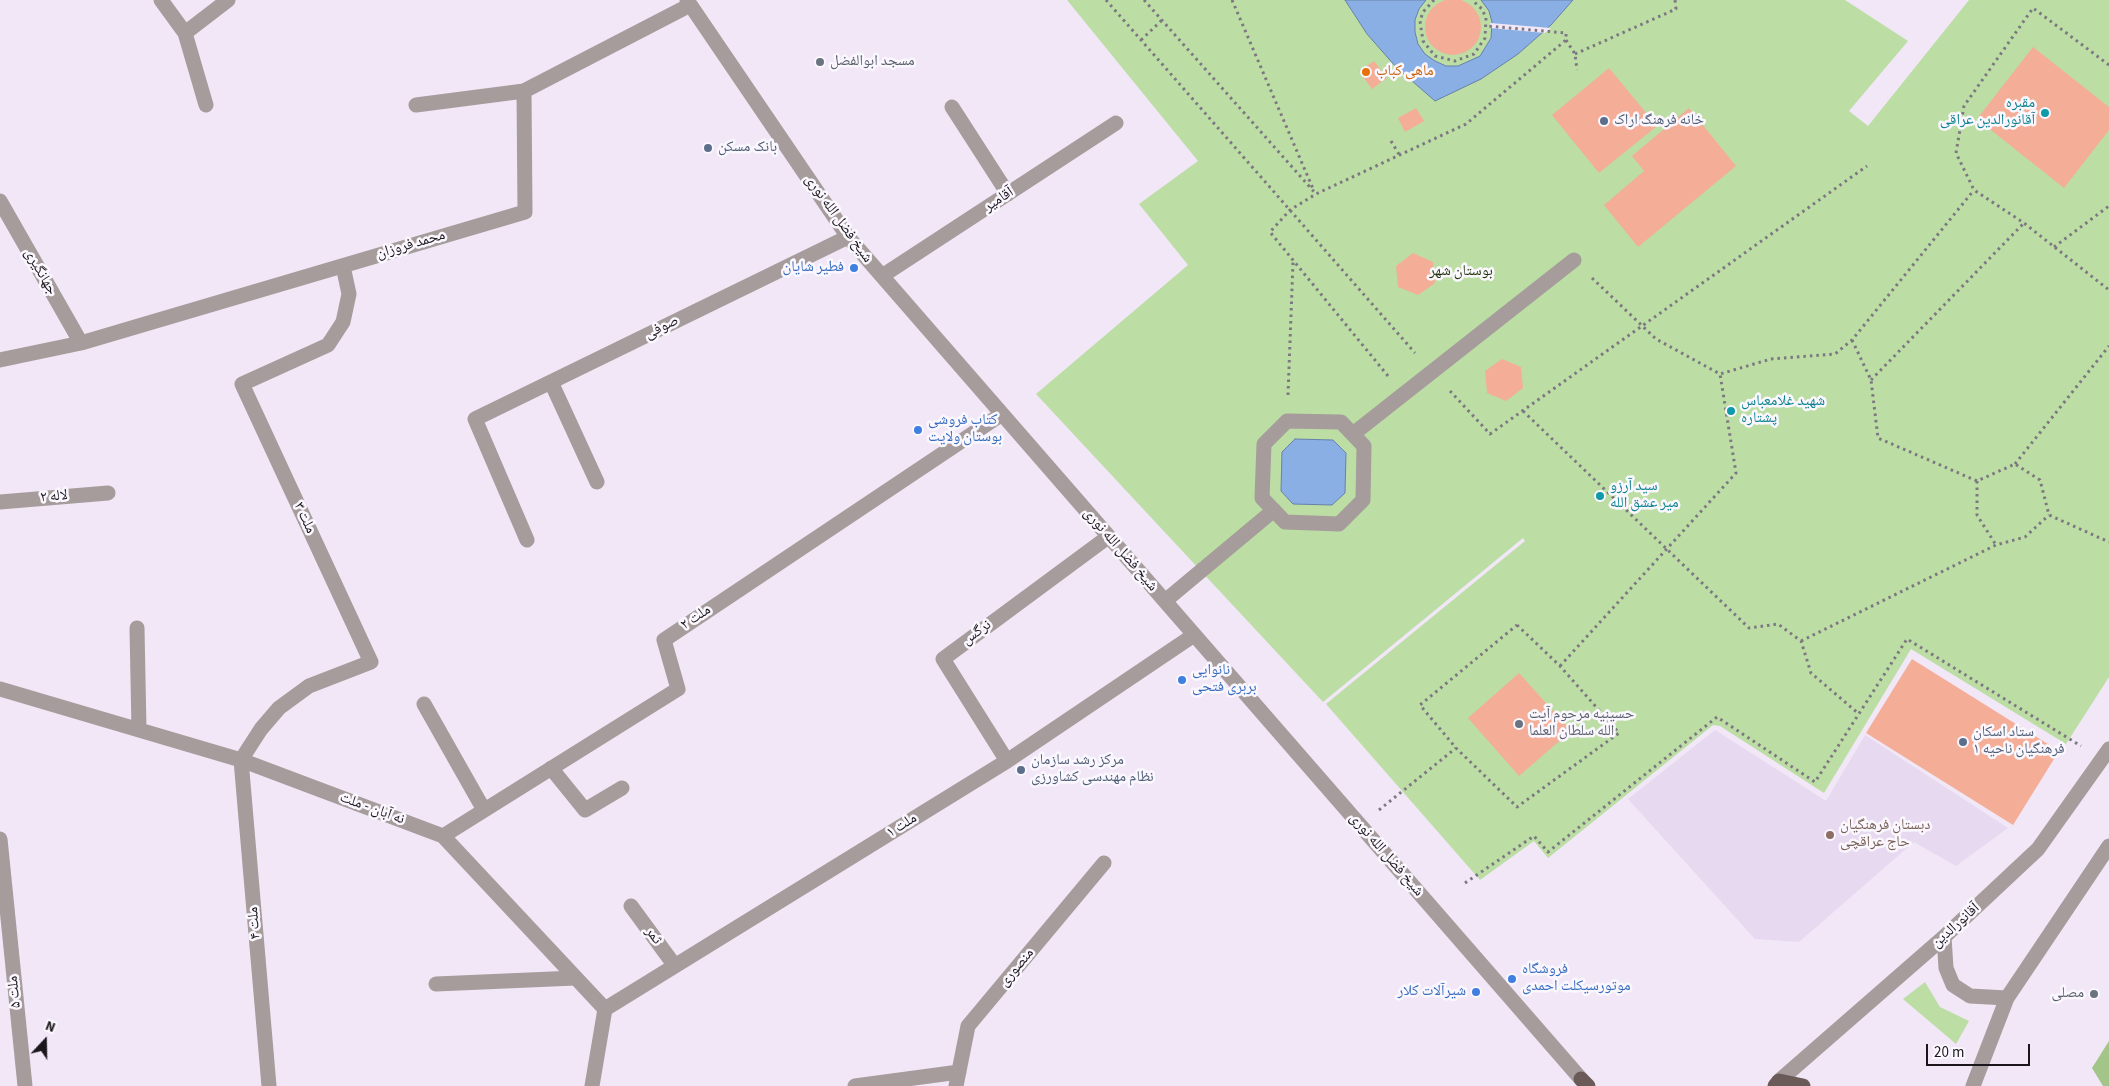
<!DOCTYPE html>
<html>
<head>
<meta charset="utf-8">
<style>
	body { margin:0 }
	#map { position:relative; width:2109px; height:1086px; overflow:hidden; background:#f1e7f7; font-family:"Source Sans 3",sans-serif }
	canvas { display:block }
	.north { position:absolute; left:20px; top:1016px; width:50px; height:50px; -webkit-text-stroke:4px #fbf7fe; paint-order:stroke; rotate:21deg; font-size:14px; font-weight:700; line-height:20px; text-align:center; color:#1a161c }
	.north::after { content:''; display:block; margin:auto; width:18px; height:22px; background:#1a161c; clip-path:polygon(50% 0,100% 100%,50% 72%,0 100%) }
	.scale { position:absolute; left:1926px; top:1044px; width:104px; height:22px; box-sizing:border-box; border:2px solid #1a161c; border-top:0; padding-left:6px; font-size:15px; line-height:18px; white-space:nowrap; color:#1a161c; -webkit-text-stroke:4px #fbf7fe; paint-order:stroke }
</style>
</head>
<body>
<div id="map">
<canvas width="2109" height="1086"></canvas>
<div class="north">N</div>
<div class="scale">20 m</div>
</div>
<script>
const context = document.querySelector('canvas').getContext('2d');
context.lineJoin = 'round';
function fillPath(path, color) { context.fillStyle = color; context.fill(path, 'evenodd'); }
const poly = rows => new Path2D(rows.map(r => 'M' + r).join(''));
function stroke(path, color, width, dash) { context.strokeStyle = color; context.lineWidth = width; context.lineCap = dash ? 'butt' : 'round'; context.setLineDash(dash || []); context.stroke(path); }
function drawText(font, color, halo, rows, align = 'center') {
  context.font = font + ' "Source Sans 3","Noto Naskh Arabic",sans-serif'; context.lineWidth = 5; context.setLineDash([]); context.textBaseline = 'middle'; context.strokeStyle = halo; context.fillStyle = color; for (const [text, x, y, turn = 0] of rows) {
    context.save(); context.translate(x, y); context.rotate((+turn || 0) * Math.PI / 180); context.textAlign = isNaN(turn) ? turn : align; if (halo) context.strokeText(text, 0, 0); context.fillText(text, 0, 0); context.restore();
  }
}
fillPath(poly([
	[1715,730,1826,801,1865,735,2008,828,1956,866,1914,842,1799,942,1755,939,1628,799]
]), '#e6d9f0');
fillPath(poly([
	[1067,0,1845,0,1908,41,1849,111,1868,126,1969,0,2109,0,2109,677,2066,744,1911,649,1824,793,1720,726,1713,725,1548,858,1534,841,1480,880,1326,704,1525,541,1523,538,1323,702,1036,394,1188,265,1139,204,1198,161],
	[1925,982,1940,1007,1969,1021,1956,1044,1903,999]
]), '#bcdda4');
fillPath(poly([
	[2109,1041,2109,1086,2103,1086,2092,1068]
]), '#a3c58a');
const water = poly([
	[1345,0,1426,0,1419,9,1415,20,1415,32,1418,44,1425,54,1435,61,1446,66,1458,66,1480,56,1491,38,1492,22,1489,11,1481,0,1573,0,1551,25,1518,54,1481,79,1435,101,1396,67,1367,34,1345,0],
	[1295,439,1333,440,1346,453,1345,493,1332,505,1293,504,1281,491,1282,452,1295,439]
]);
fillPath(water, '#89afe5');
stroke(water, '#6881a9', 1);
fillPath(poly([
	[1490,23,1551,28,1545,33,1490,28]
]), '#f1e7f7');
fillPath(poly([
	'1425 27a28 28 0 1 1 56 0a28 28 0 1 1-56 0Z',
	[2033,47,2109,107,2109,130,2064,188,1977,119],
	[1374,61,1387,78,1372,89,1359,71],
	[1609,68,1657,126,1599,173,1552,115],
	[1416,108,1424,121,1405,132,1398,118],
	[1689,108,1736,166,1638,247,1604,205,1644,171,1632,156],
	[1413,253,1433,262,1435,283,1418,295,1398,287,1396,266],
	[1502,359,1521,367,1523,388,1506,401,1487,393,1485,371],
	[1912,659,2059,751,2013,825,1866,733],
	[1519,673,1571,731,1519,776,1468,718]
]), '#f4ae97');
stroke(poly([
	[1106,0,1415,353],
	[1144,0,1316,194],
	[1232,0,1314,191],
	[1434,0,1423,12,1420,21,1423,41,1435,56,1455,61,1474,54,1485,38,1486,18,1482,9,1472,0],
	[1141,40,1162,20],
	[1566,40,1575,54,1577,70],
	[1575,54,1676,9,1675,0],
	[2109,65,2033,8,1964,106,1956,153,1974,190,2024,223,2109,290],
	[1391,141,1400,156],
	[2054,247,2109,206],
	[1592,278,1656,339,1720,374,1771,359,1835,354,1852,340,1974,190],
	[1852,340,1871,380,1878,438,1977,481,2015,464,2040,480,2049,515,2109,542],
	[1388,376,1270,232,1290,210,1316,194,1466,124,1566,40,1566,33,1487,26],
	[1871,380,2024,223],
	[1450,391,1490,434,1867,166],
	[1288,395,1293,262],
	[1523,411,1749,628,1778,624,1801,641,1811,673,1859,714],
	[2015,464,2109,346],
	[1977,481,1977,515,1996,545],
	[1517,625,1560,666,1619,733,1517,807,1456,748,1420,705,1517,625],
	[1801,641,1996,545,2025,537,2049,515],
	[1560,666,1736,473,1720,374],
	[1379,810,1456,748],
	[1465,883,1534,836,1548,852,1717,717,1815,782,1907,639,2081,746]
]), '#7d7781', 3, [2.5, 4]);
stroke(poly([
	[161,0,185,33,228,0],
	[687,0,848,237,1581,1079],
	[185,33,206,105],
	[416,105,524,91],
	[952,107,1008,194],
	[0,201,81,343],
	[882,276,1116,123],
	[0,360,81,343,525,212,524,91,690,5],
	[551,382,597,482],
	[1287,421,1341,422,1364,446,1363,500,1339,524,1285,522,1262,498,1264,444,1287,421],
	[1353,434,1574,260],
	[0,502,108,493],
	[527,540,475,419,848,237],
	[1165,601,1274,510],
	[137,628,139,730],
	[0,689,241,760,443,836,605,1009,592,1086],
	[424,704,484,810],
	[1007,761,943,659,1108,537],
	[551,768,585,810,622,788],
	[443,836,678,689,664,640,1002,414],
	[0,839,25,1086],
	[631,906,675,966],
	[1944,937,1946,968,1953,985,1970,996,2007,998],
	[436,984,575,978],
	[605,1009,1007,761,1194,635],
	[1779,1081,1944,937,2038,849,2109,749],
	[269,1086,241,760,261,729,279,708,309,686,371,662,242,384,328,345,343,322,349,294,343,266],
	[855,1086,959,1072],
	[956,1086,968,1026,1104,863],
	[1973,1086,2007,998,2109,846]
]), '#a59c9b', 15);
stroke(poly([
	[1581,1079,1588,1086],
	[1775,1086,1779,1081,1803,1086]
]), '#6a5b59', 15);
for (const [x, y, r, color] of [
	[820,62,5,"#6b7280"],
	[1366,72,5,"#e8710a"],
	[2045,113,5,"#0f9aa8"],
	[1604,121,5,"#5c6f8a"],
	[708,148,5,"#5c6f8a"],
	[854,268,5,"#3f7fe0"],
	[1731,411,5,"#0f9aa8"],
	[918,430,5,"#3f7fe0"],
	[1600,496,5,"#0f9aa8"],
	[1182,680,5,"#3f7fe0"],
	[1519,724,5,"#6b7280"],
	[1963,742,5,"#5c6f8a"],
	[1021,770,5,"#5c6f8a"],
	[1830,835,5,"#8d6e63"],
	[1512,979,5,"#3f7fe0"],
	[1476,992,5,"#3f7fe0"],
	[2094,994,5,"#6b7280"]
]) { const dot = new Path2D(); dot.arc(x, y, r, 0, 2 * Math.PI); context.fillStyle = color; context.fill(dot); stroke(dot, '#fbf7fe', 2); }
drawText('15px', '#5b616d', '#fbf7fe', [
	["مسجد ابوالفضل",830,62],
	["حسینیه مرحوم آیت",1529,715],
	["الله سلطان العلما",1529,732],
	["مصلی",2084,994,"right"]
], 'left');
drawText('15px', '#c56008', '#fbf7fe', [
	["ماهی کباب",1376,72]
], 'left');
drawText('15px', '#0d838f', '#fbf7fe', [
	["مقبره",2035,104,"right"],
	["آقانورالدین عراقی",2035,121,"right"],
	["شهید غلامعباس",1741,402],
	["پشتاره",1741,419],
	["سید آرزو",1610,487],
	["میر عشق الله",1610,504]
], 'left');
drawText('15px', '#4e5e75', '#fbf7fe', [
	["خانه فرهنگ اراک",1614,121],
	["بانک مسکن",718,148],
	["ستاد اسکان",1973,733],
	["فرهنگیان ناحیه ۱",1973,750],
	["مرکز رشد سازمان",1031,761],
	["نظام مهندسی کشاورزی",1031,778]
], 'left');
drawText('15px', '#1a161c', '#fbf7fe', [
	["آقامیر",999,200,-33],
	["شیخ فضل الله نوری",838,219,54],
	["محمد فروزان",411,245,-16],
	["جهانگیری",40,272,60],
	["صوفی",662,328,-26],
	["لاله ۲",54,497,-5],
	["ملت ۳",304,518,65],
	["شیخ فضل الله نوری",1120,550,49],
	["ملت ۲",696,618,-34],
	["نرگس",977,633,-36],
	["نه آبان - ملت",372,809,20],
	["ملت ۱",902,826,-32],
	["شیخ فضل الله نوری",1386,855,49],
	["ملت ۴",255,923,-95],
	["آقانورالدین",1956,926,-42],
	["ثمر",653,936,54],
	["منصوری",1017,968,-50],
	["ملت ۵",15,992,-96]
]);
drawText('15px', '#366cbe', '#fbf7fe', [
	["فطیر شایان",844,268,"right"],
	["کتاب فروشی",928,421],
	["بوستان ولایت",928,438],
	["نانوایی",1192,671],
	["بربری فتحی",1192,688],
	["فروشگاه",1522,970],
	["موتورسیکلت احمدی",1522,987],
	["شیرآلات کلار",1466,992,"right"]
], 'left');
drawText('15px', '#1f340a', '#fbf7fe', [
	["بوستان شهر",1461,272]
]);
drawText('15px', '#785e54', '#fbf7fe', [
	["دبستان فرهنگیان",1840,826],
	["حاج عراقچی",1840,843]
], 'left');
</script>
</body>
</html>
